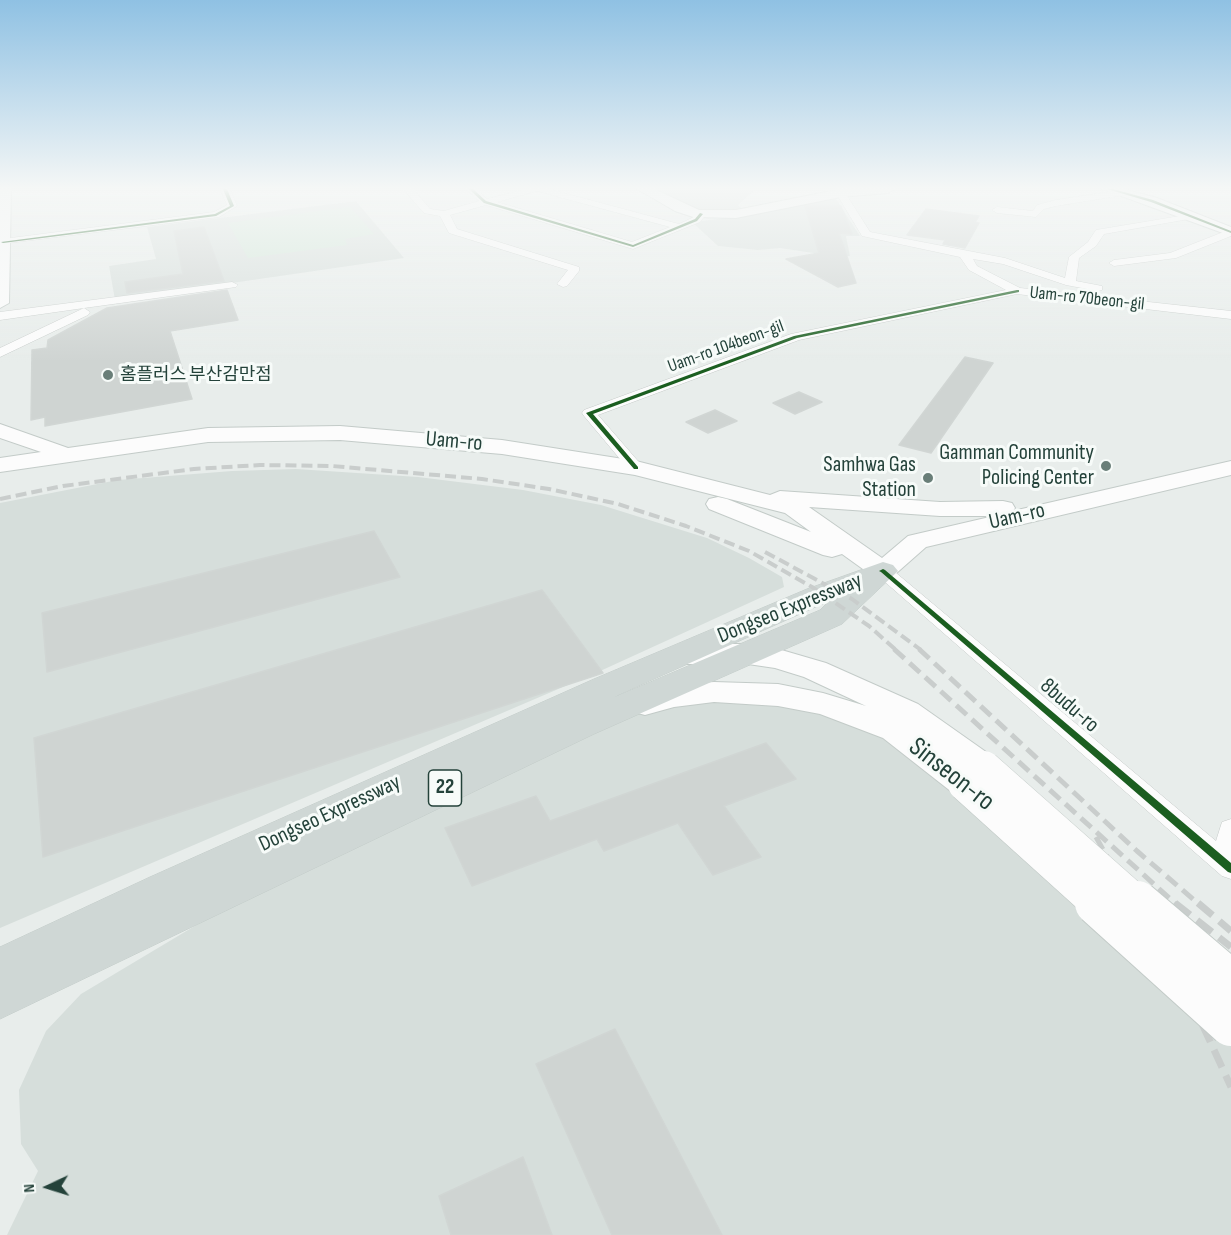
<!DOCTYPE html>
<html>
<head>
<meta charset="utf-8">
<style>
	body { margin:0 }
	#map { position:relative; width:1231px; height:1235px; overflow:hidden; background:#e8edeb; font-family:"Sofia Sans Condensed",sans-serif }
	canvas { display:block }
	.north { position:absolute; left:18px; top:1157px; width:60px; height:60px; -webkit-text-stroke:4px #f7fbf9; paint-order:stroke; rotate:266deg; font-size:16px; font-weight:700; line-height:24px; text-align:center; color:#24423a }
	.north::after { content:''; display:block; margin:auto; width:21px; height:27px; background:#24423a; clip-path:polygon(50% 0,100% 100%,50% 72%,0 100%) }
</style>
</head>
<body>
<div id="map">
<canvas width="1231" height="1235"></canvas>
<div class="north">N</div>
</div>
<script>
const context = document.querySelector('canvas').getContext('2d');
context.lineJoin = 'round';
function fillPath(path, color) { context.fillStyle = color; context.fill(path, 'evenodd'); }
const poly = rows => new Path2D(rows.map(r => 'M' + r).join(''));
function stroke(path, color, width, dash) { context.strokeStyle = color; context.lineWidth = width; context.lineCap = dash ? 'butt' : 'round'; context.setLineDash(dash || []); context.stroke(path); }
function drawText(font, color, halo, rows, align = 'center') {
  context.font = font + ' "Sofia Sans Condensed","Noto Sans KR",sans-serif'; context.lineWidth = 6; context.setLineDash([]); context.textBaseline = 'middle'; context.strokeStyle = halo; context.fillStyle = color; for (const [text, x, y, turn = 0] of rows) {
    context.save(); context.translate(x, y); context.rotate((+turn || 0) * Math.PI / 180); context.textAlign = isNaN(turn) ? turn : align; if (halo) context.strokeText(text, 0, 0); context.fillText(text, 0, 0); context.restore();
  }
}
fillPath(poly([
	[654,189,756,189,738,205,744,210,696,211],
	[826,198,836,199,860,236,846,236,850,256,833,256,780,248,758,250,718,246,692,222,751,215],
	[356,201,404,258,115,300,109,266,156,259,147,227],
	[296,469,418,477,523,490,601,505,707,538,749,558,782,577,784,587,598,672,0,928,0,503,118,480,232,471],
	[673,700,796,703,866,727,908,749,1231,1038,1231,1235,7,1235,38,1171,21,1144,19,1090,46,1031,81,994,255,890,592,728]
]), '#d6dedb');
fillPath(poly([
	[350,207,374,234,345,239,347,245,248,258,228,223]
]), '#d1e6d8');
const building = poly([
	[805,206,841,206,852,234,839,233,856,283,838,287,786,259,819,253,805,206],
	[926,209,979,216,975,222,979,223,965,248,943,244,945,240,907,235,926,209],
	[204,227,224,281,127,293,125,282,183,274,174,231,204,227],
	[227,290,238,320,170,331,192,399,45,426,45,417,31,420,32,350,47,348,48,340,107,308,227,290],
	[965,357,993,363,931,453,899,445,965,357],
	[799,392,822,402,795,414,773,403,799,392],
	[715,410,737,421,708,433,686,422,715,410],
	[374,531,400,577,47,672,42,613,374,531],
	[542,590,603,673,43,857,34,738,542,590],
	[766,743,796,779,724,806,761,857,713,875,678,823,604,851,597,839,472,886,445,828,536,796,550,821,766,743],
	[615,1029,722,1235,612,1235,536,1064,615,1029],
	[523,1157,552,1235,451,1235,439,1196,523,1157]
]);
fillPath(building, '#cfd4d2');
stroke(building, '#d1d6d4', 1.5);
const street = poly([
	[220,189,230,189,237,206,219,217,0,244,0,240,3,239,214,212,227,205,220,189],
	[403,189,413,189,430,209,444,211,479,201,466,189,476,189,487,199,525,189,549,189,679,224,692,218,698,212,706,214,700,222,633,249,486,205,450,215,457,229,579,267,579,271,567,286,563,287,557,284,568,270,449,233,440,216,424,213,403,189],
	[537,191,670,227,632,242,497,202,537,191],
	[1121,190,1124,191,1124,195,1056,206,1044,209,1036,217,997,213,992,210,997,207,1033,211,1037,205,1056,200,1121,190],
	[838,191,844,191,870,232,1005,258,1065,278,1069,257,1088,242,1096,230,1192,214,1194,216,1189,219,1104,234,1096,246,1079,258,1076,281,1102,286,1102,290,1098,291,1066,285,1003,264,973,259,977,266,1020,288,1231,311,1231,319,1017,294,799,340,598,415,644,468,642,471,630,471,584,416,582,413,584,410,791,334,1006,290,969,270,960,257,862,236,836,193,838,191],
	[1231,229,1231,236,1176,258,1114,266,1109,263,1114,260,1170,253,1231,229],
	[232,282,238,285,236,287,84,308,90,312,88,315,0,357,0,348,84,308,0,320,0,312,232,282],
	[883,565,889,567,1216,841,1222,822,1231,819,1231,879,1222,876,877,575,874,571,883,565]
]);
const secondary = poly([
	[0,189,11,189,9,303,0,308,0,189],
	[637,189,654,189,699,210,736,210,841,189,895,189,888,193,841,197,736,218,693,217,675,211,637,189],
	[1102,189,1124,189,1157,198,1231,227,1231,236,1102,189],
	[0,424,68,448,208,428,340,426,502,440,636,461,770,495,780,491,940,502,1003,501,1012,503,1015,508,1013,511,1231,461,1231,475,926,547,892,577,883,579,874,577,842,554,832,557,823,555,709,509,706,504,709,499,718,497,727,499,811,532,785,513,635,475,502,454,340,440,208,442,0,472,0,458,41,452,0,438,0,424],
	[809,507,940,516,994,516,908,536,882,558,809,507],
	[684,644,748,644,778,649,826,663,918,704,996,759,1001,768,996,777,979,779,982,784,977,793,965,797,953,793,883,738,820,714,778,706,714,702,674,707,645,715,634,712,629,704,634,696,674,685,714,682,778,684,823,693,866,706,804,677,775,668,748,664,684,664,673,661,669,654,673,647,684,644]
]);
const primary = poly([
	[883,562,893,565,898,571,842,624,594,734,0,1019,0,947,150,877,594,679,807,589,883,562],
	[829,601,820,610,615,697,618,695,829,601]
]);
stroke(street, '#c5cac8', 1);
stroke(secondary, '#c3cbc8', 2);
stroke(primary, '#c3ccc9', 1);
fillPath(street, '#fcfcfc');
fillPath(secondary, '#fcfcfc');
fillPath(primary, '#cfd7d5');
stroke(poly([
	[0,499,63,486,194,469,260,465,332,466,482,479,549,489,618,504,686,526,749,551,812,587,869,626,896,650],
	[765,552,852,599,921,650]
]), '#c9cdcc', 4, [11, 5]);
stroke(poly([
	[894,649,1177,905],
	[919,649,1137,851,1200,905],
	[1096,837,1134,905]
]), '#c9cdcc', 5, [14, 7]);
stroke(poly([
	[1133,903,1203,1026,1231,1087],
	[1175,903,1231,947],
	[1198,903,1231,931],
	[1200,931,1231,964]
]), '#c9cdcc', 7, [19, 9]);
const secondaryBridgeFar1 = poly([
	[984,768,1139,905],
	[965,784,1099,905]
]);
const secondaryBridge = poly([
	[1097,903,1231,1024],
	[1137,903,1231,983]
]);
stroke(secondaryBridgeFar1, '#c3cbc8', 35, []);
stroke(secondaryBridge, '#c3cbc8', 46, []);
stroke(secondaryBridgeFar1, '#fcfcfc', 34);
stroke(secondaryBridge, '#fcfcfc', 44);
fillPath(poly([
	[223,189,227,189,234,206,216,216,3,243,1,242,215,214,230,206,223,189],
	[469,189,473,189,486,201,633,245,695,219,700,213,703,214,697,221,633,247,484,203,469,189],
	[1107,189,1113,189,1153,200,1231,231,1231,233,1151,202,1107,189],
	[1017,290,1019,290,1019,292,797,338,593,414,638,467,638,469,634,469,586,413,794,336,1017,290],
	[883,569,885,570,1231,863,1231,873,1228,872,881,572,879,571,883,569]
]), '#1b5e20');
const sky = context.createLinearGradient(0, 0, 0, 362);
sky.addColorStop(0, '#8fc1e3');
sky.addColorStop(0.52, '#f5f7f6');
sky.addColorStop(1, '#f5f7f600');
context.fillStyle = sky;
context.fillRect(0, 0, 1231, 362);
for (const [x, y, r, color] of [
	[108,375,6,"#697e78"],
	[1106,466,6,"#697e78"],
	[928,478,6,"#697e78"]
]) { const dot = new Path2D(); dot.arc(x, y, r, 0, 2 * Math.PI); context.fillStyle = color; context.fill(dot); stroke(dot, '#f7fbf9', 2); }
drawText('18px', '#24423a', '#f7fbf9', [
	["Uam-ro 70beon-gil",1087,299,6],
	["Uam-ro 104beon-gil",726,347,-20]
]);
drawText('18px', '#24423a', '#f7fbf9', [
	["홈플러스 부산감만점",120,375]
], 'left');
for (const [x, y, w] of [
	[445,788,33]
]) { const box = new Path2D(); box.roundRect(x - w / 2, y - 18, w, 36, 4.5); context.fillStyle = '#f7fbf9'; context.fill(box); stroke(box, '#24423a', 1.5); }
drawText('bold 21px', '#24423a', null, [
	["22",445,788]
]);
drawText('22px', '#24423a', '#f7fbf9', [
	["Uam-ro",454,442,5],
	["Uam-ro",1017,517,-13],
	["Dongseo Expressway",790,609,-22],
	["8budu-ro",1069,706,41],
	["Dongseo Expressway",330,814,-25]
]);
drawText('22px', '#24423a', '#f7fbf9', [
	["Gamman Community",1094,453],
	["Policing Center",1094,478],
	["Samhwa Gas",916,465],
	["Station",916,490]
], 'right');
drawText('27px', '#24423a', '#f7fbf9', [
	["Sinseon-ro",951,775,38]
]);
</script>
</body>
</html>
